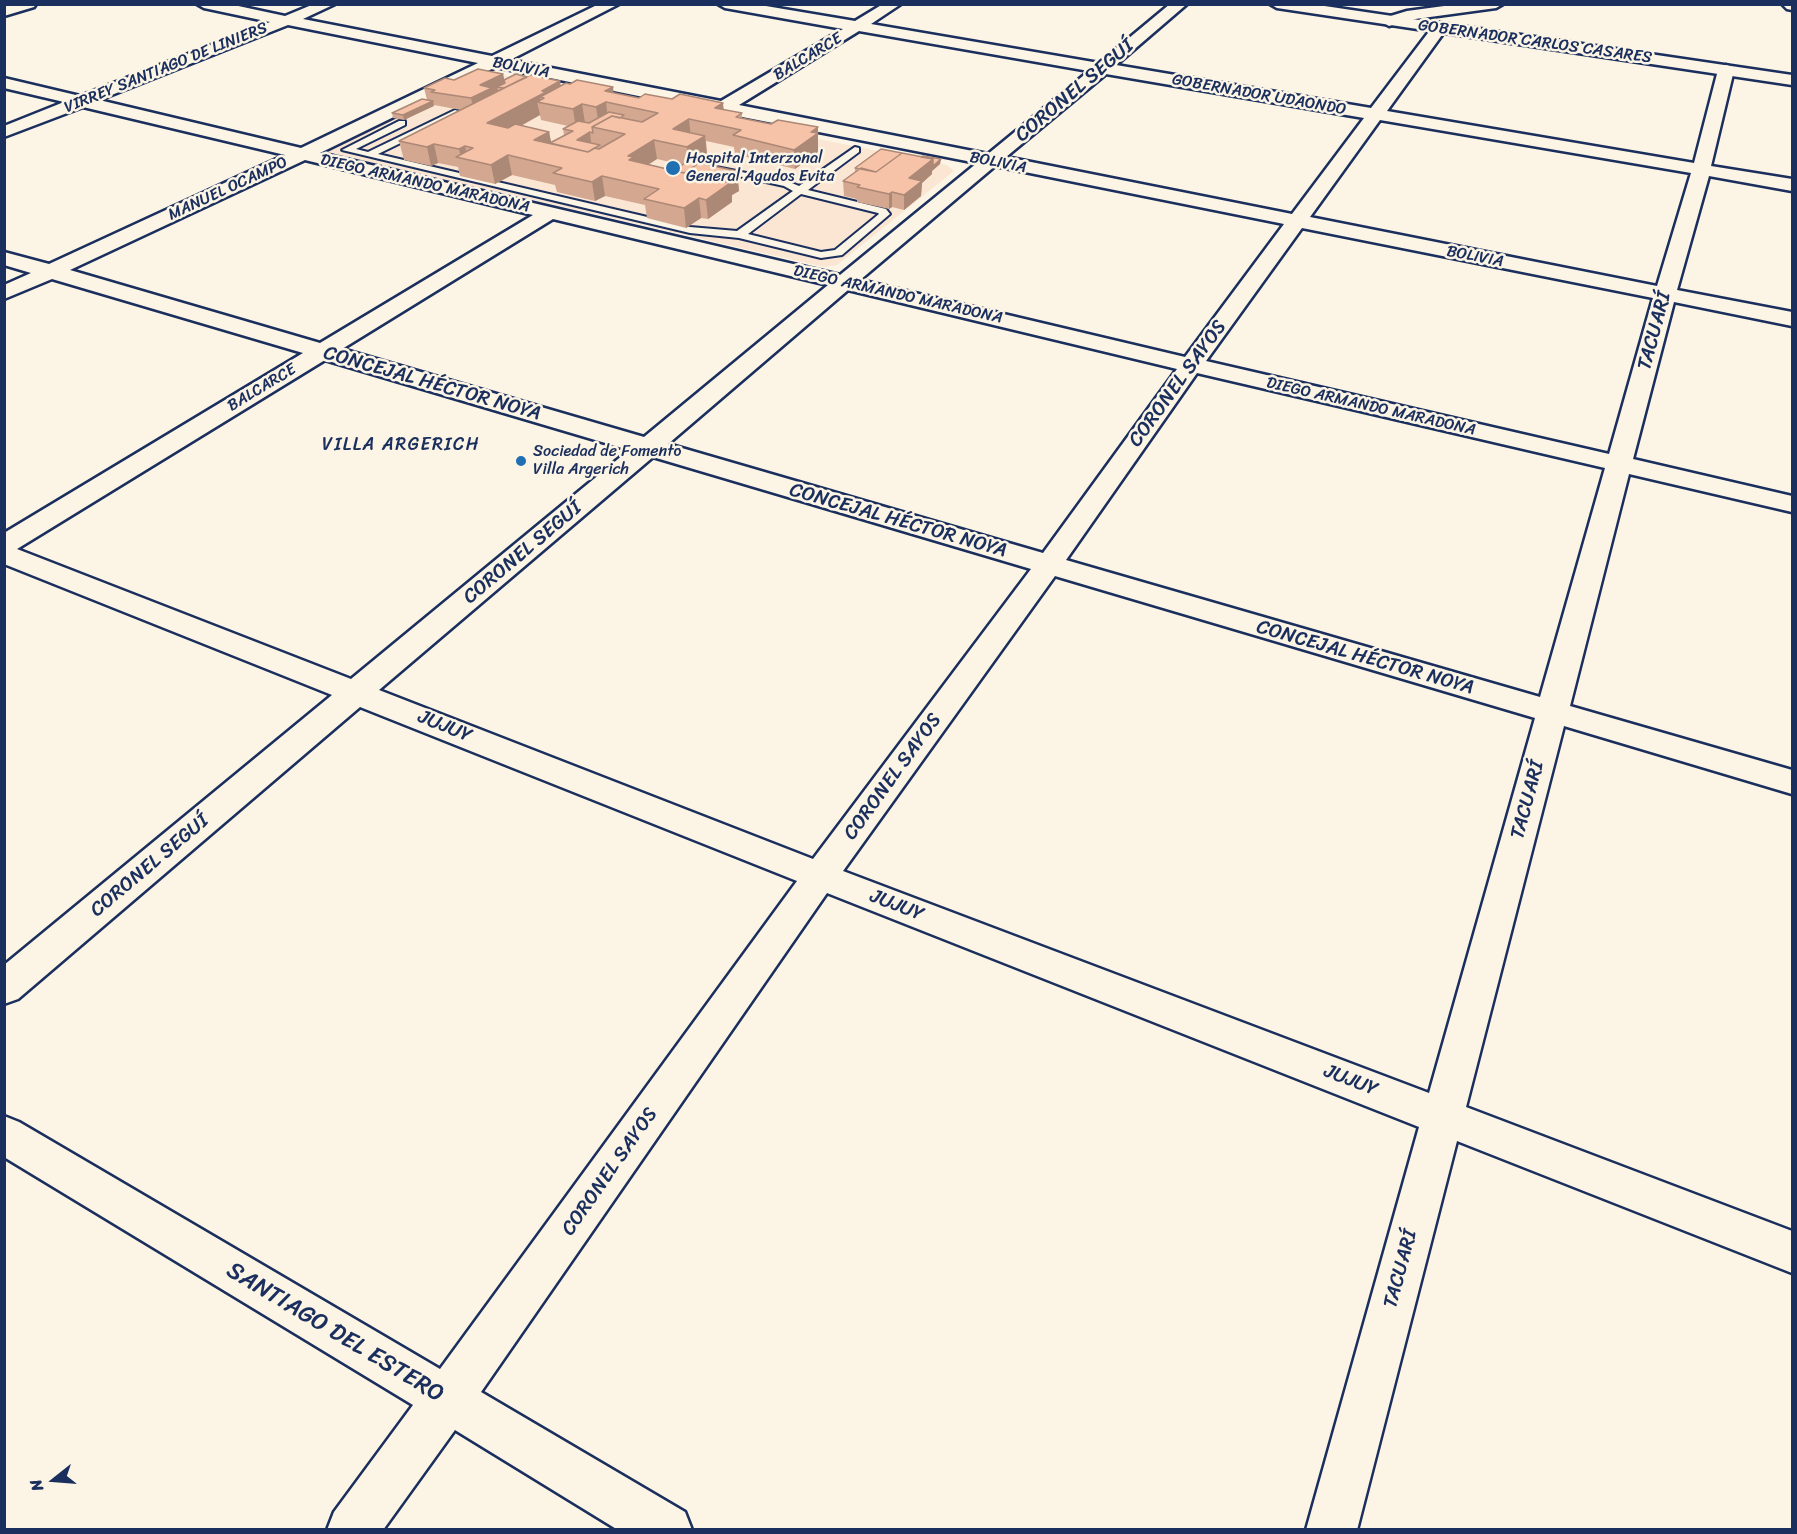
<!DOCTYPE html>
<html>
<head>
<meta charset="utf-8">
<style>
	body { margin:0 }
	#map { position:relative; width:1797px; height:1534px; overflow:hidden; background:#fcf5e5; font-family:Sriracha,sans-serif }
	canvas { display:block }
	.frame { position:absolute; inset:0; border:6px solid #1b2f5e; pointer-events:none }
	.north { position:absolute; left:24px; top:1450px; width:60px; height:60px; -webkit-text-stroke:4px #fcf5e5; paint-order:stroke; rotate:253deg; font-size:16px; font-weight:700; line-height:24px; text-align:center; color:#1b2f5e }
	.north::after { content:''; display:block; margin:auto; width:21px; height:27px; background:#1b2f5e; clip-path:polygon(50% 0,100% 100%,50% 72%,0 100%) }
</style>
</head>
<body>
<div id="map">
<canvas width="1797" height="1534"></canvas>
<div class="frame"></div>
<div class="north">N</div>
</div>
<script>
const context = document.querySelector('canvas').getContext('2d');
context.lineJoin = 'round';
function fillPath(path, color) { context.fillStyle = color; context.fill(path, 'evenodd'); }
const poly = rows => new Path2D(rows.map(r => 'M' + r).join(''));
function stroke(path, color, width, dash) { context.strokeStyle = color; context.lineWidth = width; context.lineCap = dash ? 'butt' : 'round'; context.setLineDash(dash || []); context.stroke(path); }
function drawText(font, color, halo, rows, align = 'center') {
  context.font = font + ' Sriracha,sans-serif'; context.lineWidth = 5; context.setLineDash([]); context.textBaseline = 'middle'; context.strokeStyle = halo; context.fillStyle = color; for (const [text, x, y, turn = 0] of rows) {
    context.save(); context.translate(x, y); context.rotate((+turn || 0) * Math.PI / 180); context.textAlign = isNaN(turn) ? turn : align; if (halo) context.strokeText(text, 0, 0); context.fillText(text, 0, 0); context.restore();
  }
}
fillPath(poly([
	[497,74,947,165,954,171,837,265,824,267,330,153,330,148,481,76]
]), '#fae6d3');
const service = poly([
	[455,110,477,117,472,120,456,116,378,154,690,227,737,231,793,191,784,186,711,170,711,166,787,181,799,186,855,147,859,148,859,152,808,190,886,209,890,214,842,255,821,258,739,238,690,233,342,150,399,121,405,121,405,125,356,149,368,152,455,110],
	[801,194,878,213,879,214,835,250,821,252,748,234,801,194]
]);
const minor = poly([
	[197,4,229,4,285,16,314,4,335,4,303,19,492,56,599,4,619,4,510,60,721,101,843,29,725,8,718,4,754,4,855,21,883,4,901,4,871,24,1099,63,1170,4,1187,4,1116,65,1371,108,1434,25,1439,23,1447,28,1387,111,1694,163,1718,70,1726,65,1732,67,1734,70,1711,166,1792,179,1792,191,1709,176,1677,290,1792,312,1792,326,1674,302,1633,459,1792,496,1792,512,1629,474,1570,706,1792,770,1792,794,1564,726,1466,1107,1792,1231,1792,1273,1457,1141,1357,1530,1306,1530,1419,1127,827,893,481,1392,685,1512,692,1530,618,1530,455,1430,383,1530,327,1530,334,1512,413,1405,4,1157,4,1116,19,1122,440,1369,797,881,360,707,18,999,4,1004,4,965,332,695,4,564,4,533,303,353,52,279,4,299,4,285,31,273,4,265,4,252,49,264,285,155,83,107,4,137,4,126,64,102,4,88,4,78,80,96,270,22,204,8,197,4],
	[288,25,478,63,301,148,99,100,288,25],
	[859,31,1089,71,988,154,739,105,859,31],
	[496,67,722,113,977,163,840,275,320,153,496,67],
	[1106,74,1364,118,1292,214,1006,157,1106,74],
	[1380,120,1691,173,1657,286,1310,217,1380,120],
	[305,160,533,215,320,343,70,270,305,160],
	[995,166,1284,224,1185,357,860,280,995,166],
	[553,219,828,285,644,437,342,349,553,219],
	[1302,228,1653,298,1609,454,1206,361,1302,228],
	[848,290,1177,369,1043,553,668,444,848,290],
	[325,360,629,450,351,679,17,549,325,360],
	[1197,373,1605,468,1540,697,1066,560,1197,373],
	[653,457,1031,569,813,859,379,690,653,457],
	[1055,576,1535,718,1429,1093,843,871,1055,576],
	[1459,4,1503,4,1496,8,1408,20,1389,26,1381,21,1384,18,1407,11,1459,4],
	[1782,4,1792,4,1792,10,1787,9,1782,4]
]);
const tertiary = poly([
	[12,4,36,4,34,7,4,16,4,7,12,4],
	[1270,4,1311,4,1792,75,1792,85,1277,8,1270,4]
]);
stroke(service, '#1b2f5e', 4);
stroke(minor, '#1b2f5e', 5);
stroke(tertiary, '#1b2f5e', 5);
fillPath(service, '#fcf5e5');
fillPath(minor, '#fcf5e5');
fillPath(tertiary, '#fcf5e5');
fillPath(poly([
	[503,74,504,80,561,86,570,84,613,87,613,93,639,98,724,110,742,113,742,118,771,124,818,127,818,152,795,169,735,154,734,147,706,141,707,154,696,162,737,171,739,191,732,195,732,202,708,219,701,218,686,228,647,218,645,205,605,196,595,201,557,192,555,185,512,175,495,184,460,176,458,167,438,163,431,166,404,160,399,141,461,110,434,105,404,120,393,118,392,113,427,100,424,88,454,80],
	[540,115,541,120,568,126,563,129,564,135,551,143,549,132,521,126],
	[657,159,683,165,675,171,648,165],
	[921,157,941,159,940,164,932,171,932,174,922,183,921,196,904,210,892,207,889,209,857,202,857,199,844,196,843,181,855,173,855,168]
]), '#d4a790');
fillPath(poly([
	[503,74,506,88,497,87,498,91,474,112,471,98,480,85],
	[560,81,563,99,540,97,541,102,537,102,540,115,491,142,487,123],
	[613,87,615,104,605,91],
	[433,101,434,106,404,120,403,115],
	[606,102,608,120,599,126,596,107],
	[723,103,725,121,715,108],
	[582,104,585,123,576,128,573,109],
	[689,119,691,138,673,129],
	[818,127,818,152,795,169,794,150,811,132],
	[549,132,552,146,534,140],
	[590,132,591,142,578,149,577,140],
	[705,136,707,154,689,166,687,147],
	[654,140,657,159,636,172,629,160,628,156],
	[434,144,438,163,431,166,427,147],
	[465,146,468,159,461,158,459,149],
	[508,155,512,175,495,184,491,165],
	[933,159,941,159,940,164,932,171,932,174,922,183,921,196,904,210,904,195,909,178],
	[737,171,739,191,732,195,732,202,708,219,706,200,723,181],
	[602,176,605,196,595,201,592,182],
	[892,192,892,207,889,209,889,194],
	[699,198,701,218,686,228,684,208]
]), '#ac8876');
const building = poly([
	[478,69,503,74,480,85,492,88,471,98,431,92,435,90,424,88,445,78,454,80,478,69],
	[516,74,527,77,504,88,497,87,505,83,504,80,516,74],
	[530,75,560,81,542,91,546,92,487,123,508,128,515,124,549,132,534,140,588,152,594,148,599,149,625,134,592,127,612,116,642,122,658,113,606,102,596,107,582,104,573,109,537,102,544,98,540,97,566,83,570,84,577,80,613,87,605,91,639,98,645,94,672,99,680,94,723,103,715,108,742,113,736,117,771,124,778,120,818,127,811,132,818,133,794,150,733,135,741,130,689,119,673,129,705,136,687,147,654,140,628,156,634,157,629,160,684,173,699,163,737,171,723,181,730,183,706,200,699,198,684,208,644,199,659,189,602,176,592,182,553,173,562,168,508,155,491,165,456,157,473,148,465,146,459,149,434,144,427,147,399,141,530,75],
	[422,99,433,101,403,115,392,113,422,99],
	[609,112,624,115,620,118,612,116,592,127,593,133,590,132,577,140,600,145,588,152,550,143,573,131,563,129,578,121,589,123,609,112],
	[881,149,902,153,876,172,855,168,881,149],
	[902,153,933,159,909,178,922,181,904,195,892,192,889,194,857,187,860,185,843,181,861,168,876,172,902,153],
	[923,156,941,159,933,166,933,159,921,157,923,156],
	[688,160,708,165,699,163,684,173,675,171,688,160]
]);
fillPath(building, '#f6c2a8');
stroke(building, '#ac8876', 1.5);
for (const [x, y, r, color] of [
	[673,168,8,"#1f6fb2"],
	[521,461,6,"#1f6fb2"]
]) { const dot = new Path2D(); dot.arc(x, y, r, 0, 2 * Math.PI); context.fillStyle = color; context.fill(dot); stroke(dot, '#fcf5e5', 2); }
drawText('16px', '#1b2f5e', '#fcf5e5', [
	["GOBERNADOR CARLOS CASARES",1535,42,8],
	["BALCARCE",808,57,-31],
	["VIRREY SANTIAGO DE LINIERS",166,68,-22],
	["BOLIVIA",521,68,11],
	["GOBERNADOR UDAONDO",1259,95,10],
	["BOLIVIA",998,163,11],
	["DIEGO ARMANDO MARADONA",425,184,13],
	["MANUEL OCAMPO",228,189,-25],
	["BOLIVIA",1475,257,11],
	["DIEGO ARMANDO MARADONA",898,295,13],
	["BALCARCE",262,388,-31],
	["DIEGO ARMANDO MARADONA",1371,407,13]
]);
drawText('16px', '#1b2f5e', '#fcf5e5', [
	["Hospital Interzonal",686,159],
	["General Agudos Evita",686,177],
	["Sociedad de Fomento",533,452],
	["Villa Argerich",533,470]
], 'left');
context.letterSpacing = '1.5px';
drawText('18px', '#1b2f5e', '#fcf5e5', [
	["VILLA ARGERICH",401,445]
]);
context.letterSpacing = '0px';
drawText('20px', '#1b2f5e', '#fcf5e5', [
	["CORONEL SEGUÍ",1075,91,-40],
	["TACUARÍ",1655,331,-75],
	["CONCEJAL HÉCTOR NOYA",432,384,16],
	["CORONEL SAYOS",1178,384,-54],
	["CONCEJAL HÉCTOR NOYA",898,521,16],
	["CORONEL SEGUÍ",523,553,-40],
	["CONCEJAL HÉCTOR NOYA",1365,658,16],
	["JUJUY",445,727,22],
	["CORONEL SAYOS",893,777,-54],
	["TACUARÍ",1528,800,-75],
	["CORONEL SEGUÍ",150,866,-40],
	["JUJUY",897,906,21],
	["JUJUY",1351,1081,21],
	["CORONEL SAYOS",610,1172,-55],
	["TACUARÍ",1401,1269,-75]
]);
drawText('24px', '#1b2f5e', '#fcf5e5', [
	["SANTIAGO DEL ESTERO",335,1333,31]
]);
</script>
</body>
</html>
